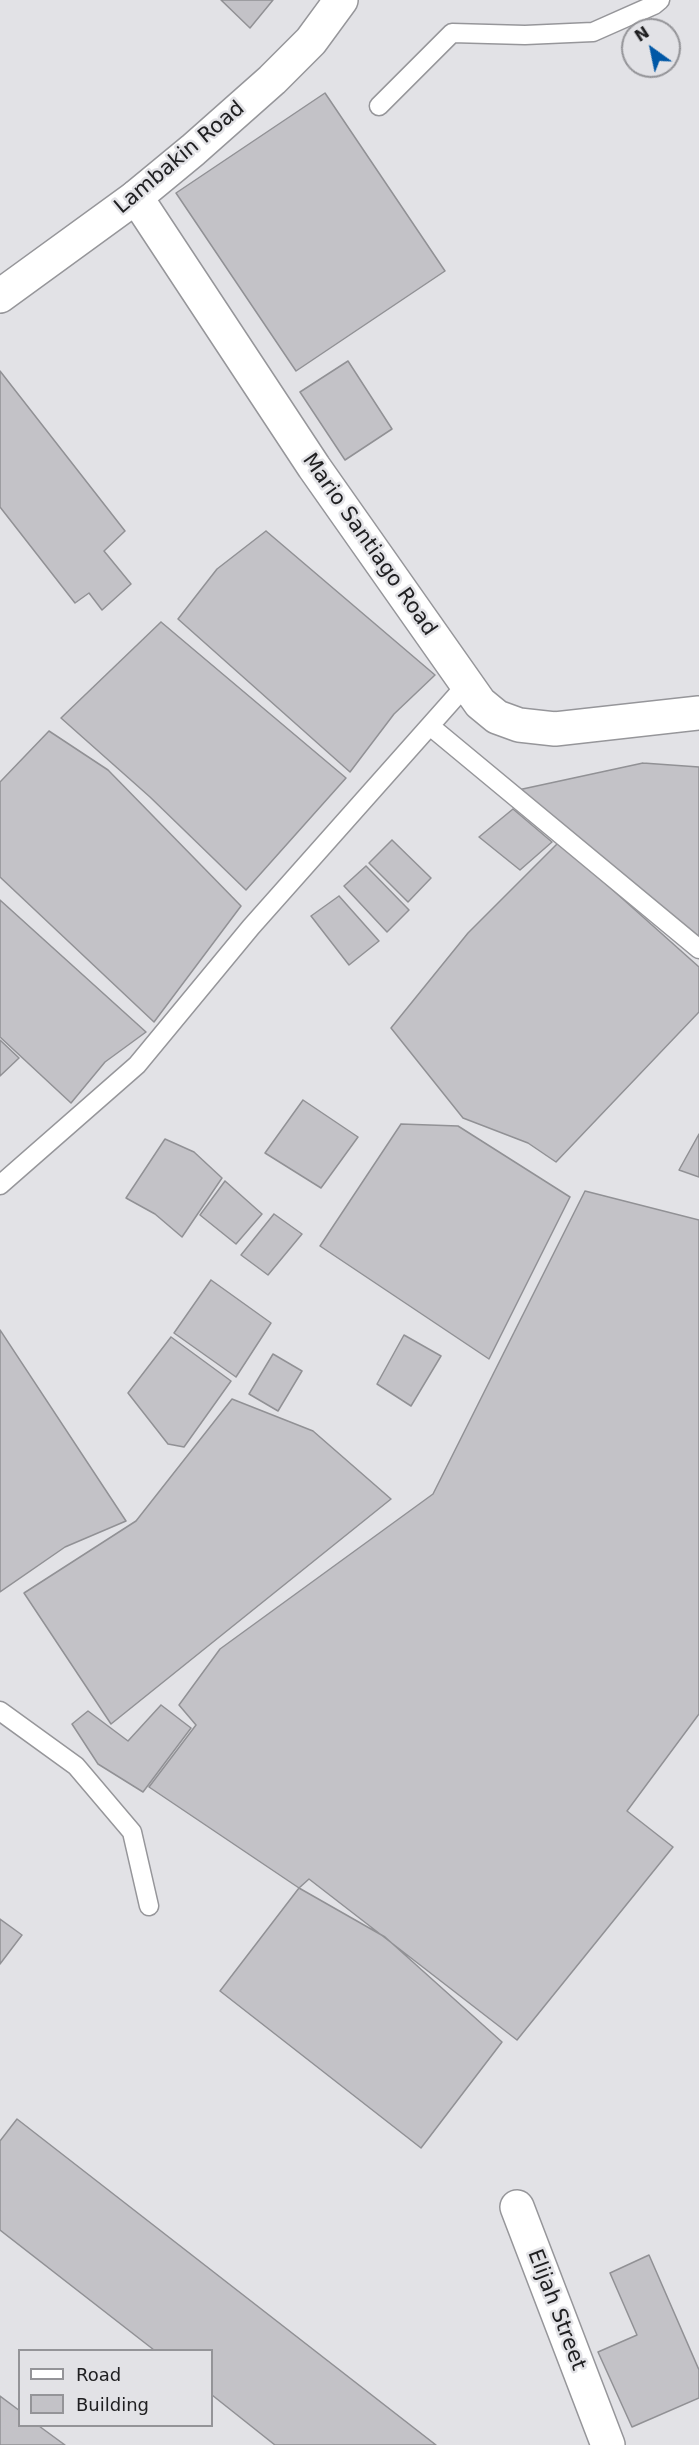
<!DOCTYPE html>
<html>
<head>
<meta charset="utf-8">
<style>
	body { margin:0 }
	#map { position:relative; width:699px; height:2445px; overflow:hidden; background:#e2e2e6; font-family:"DejaVu Sans",sans-serif }
	canvas { display:block }
	.legend { position:absolute; left:18px; top:2349px; width:195px; height:78px; box-sizing:border-box; background:#e2e2e6; border:2px solid #949498; margin:0; padding:8px 10px; list-style:none; font-size:18px; color:#202022 }
	.legend li { display:flex; align-items:center; gap:12px; height:30px }
	.legend b { width:30px; border:2px solid #949498 }
	.north { position:absolute; left:621px; top:18px; width:60px; height:60px; box-sizing:border-box; background:#e2e2e6; border:2px solid #949498; border-radius:50%; rotate:327deg; font-size:16px; font-weight:700; line-height:24px; text-align:center; color:#202022 }
	.north::after { content:''; display:block; margin:auto; width:21px; height:27px; background:#0158a6; clip-path:polygon(50% 0,100% 100%,50% 72%,0 100%) }
</style>
</head>
<body>
<div id="map">
<canvas width="699" height="2445"></canvas>
<ul class="legend">
<li><b style="height:8px;background:#fff"></b>Road</li>
<li><b style="height:16px;background:#c3c2c7"></b>Building</li>
</ul>
<div class="north">N</div>
</div>
<script>
const context = document.querySelector('canvas').getContext('2d');
context.lineJoin = 'round';
function fillPath(path, color) { context.fillStyle = color; context.fill(path, 'evenodd'); }
const poly = rows => new Path2D(rows.map(r => 'M' + r).join(''));
function stroke(path, color, width, dash) { context.strokeStyle = color; context.lineWidth = width; context.lineCap = dash ? 'butt' : 'round'; context.setLineDash(dash || []); context.stroke(path); }
function drawText(font, color, halo, rows, align = 'center') {
  context.font = font + ' "DejaVu Sans",sans-serif'; context.lineWidth = 5; context.setLineDash([]); context.textBaseline = 'middle'; context.strokeStyle = halo; context.fillStyle = color; for (const [text, x, y, turn = 0] of rows) {
    context.save(); context.translate(x, y); context.rotate((+turn || 0) * Math.PI / 180); context.textAlign = isNaN(turn) ? turn : align; if (halo) context.strokeText(text, 0, 0); context.fillText(text, 0, 0); context.restore();
  }
}
const building = poly([
	[221,0,273,0,250,28,221,0],
	[325,93,445,271,296,371,176,193,325,93],
	[348,361,392,429,345,460,300,392,348,361],
	[0,371,125,531,104,551,131,584,102,610,89,593,75,603,0,507,0,371],
	[266,531,435,675,394,714,350,772,178,619,217,569,266,531],
	[161,622,346,778,246,890,150,797,61,718,161,622],
	[49,731,108,770,241,906,154,1022,0,877,0,782,49,731],
	[643,763,699,767,699,938,518,790,643,763],
	[513,809,552,842,520,870,479,837,513,809],
	[392,840,431,878,408,902,369,863,392,840],
	[559,842,699,967,699,1012,556,1162,528,1143,463,1118,391,1028,468,933,559,842],
	[366,866,409,910,387,932,344,886,366,866],
	[339,896,379,941,349,965,311,916,339,896],
	[0,900,146,1032,105,1062,71,1103,0,1037,0,900],
	[0,1040,19,1058,0,1076,0,1040],
	[303,1100,358,1137,321,1188,265,1153,303,1100],
	[401,1124,458,1126,570,1197,489,1359,320,1246,401,1124],
	[699,1134,699,1177,679,1170,699,1134],
	[165,1139,194,1152,222,1178,182,1237,155,1214,126,1198,165,1139],
	[225,1181,262,1214,236,1244,200,1215,225,1181],
	[585,1191,699,1220,699,1714,627,1811,673,1847,517,2040,309,1879,299,1888,149,1787,196,1725,179,1705,220,1649,433,1494,585,1191],
	[274,1214,302,1234,268,1275,241,1255,274,1214],
	[211,1280,271,1323,236,1377,174,1333,211,1280],
	[0,1330,126,1521,65,1547,0,1592,0,1330],
	[404,1335,441,1356,411,1406,377,1384,404,1335],
	[171,1337,231,1381,184,1447,168,1444,128,1393,171,1337],
	[273,1354,302,1371,278,1411,249,1394,273,1354],
	[232,1399,313,1431,391,1499,111,1724,24,1593,136,1521,232,1399],
	[161,1705,191,1728,143,1792,98,1764,72,1724,88,1711,128,1741,161,1705],
	[299,1888,385,1937,502,2042,421,2148,220,1991,299,1888],
	[0,1919,22,1935,0,1964,0,1919],
	[17,2119,436,2445,275,2445,212,2395,212,2350,154,2350,0,2230,0,2141,17,2119],
	[649,2255,699,2370,699,2398,632,2427,598,2352,637,2335,610,2273,649,2255],
	[0,2396,20,2411,20,2426,39,2426,65,2445,0,2445,0,2396]
]);
fillPath(building, '#c3c2c7');
stroke(building, '#919195', 1.5);
const service = poly([
	[379,106,452,33,525,35,593,32,654,5,660,0],
	[430,726,699,949],
	[0,1185,137,1065,251,927,466,685],
	[0,1711,76,1766,132,1832,149,1906]
]);
const minor = poly([
	[517,2207,608,2445]
]);
const tertiary = poly([
	[136,197,314,467,480,703,497,717,519,725,555,729,699,713]
]);
const secondary = poly([
	[0,296,136,197,193,150,272,80,311,41,341,0]
]);
stroke(service, '#96969a', 21);
stroke(minor, '#96969a', 36);
stroke(tertiary, '#96969a', 36);
stroke(secondary, '#96969a', 36);
stroke(service, '#fff', 18);
stroke(minor, '#fff', 33);
stroke(tertiary, '#fff', 33);
stroke(secondary, '#fff', 33);
drawText('21px', '#202022', '#e2e2e6', [
	["Lambakin Road",180,158,-40],
	["Mario Santiago Road",369,545,55],
	["Elijah Street",556,2310,69]
]);
</script>
</body>
</html>
